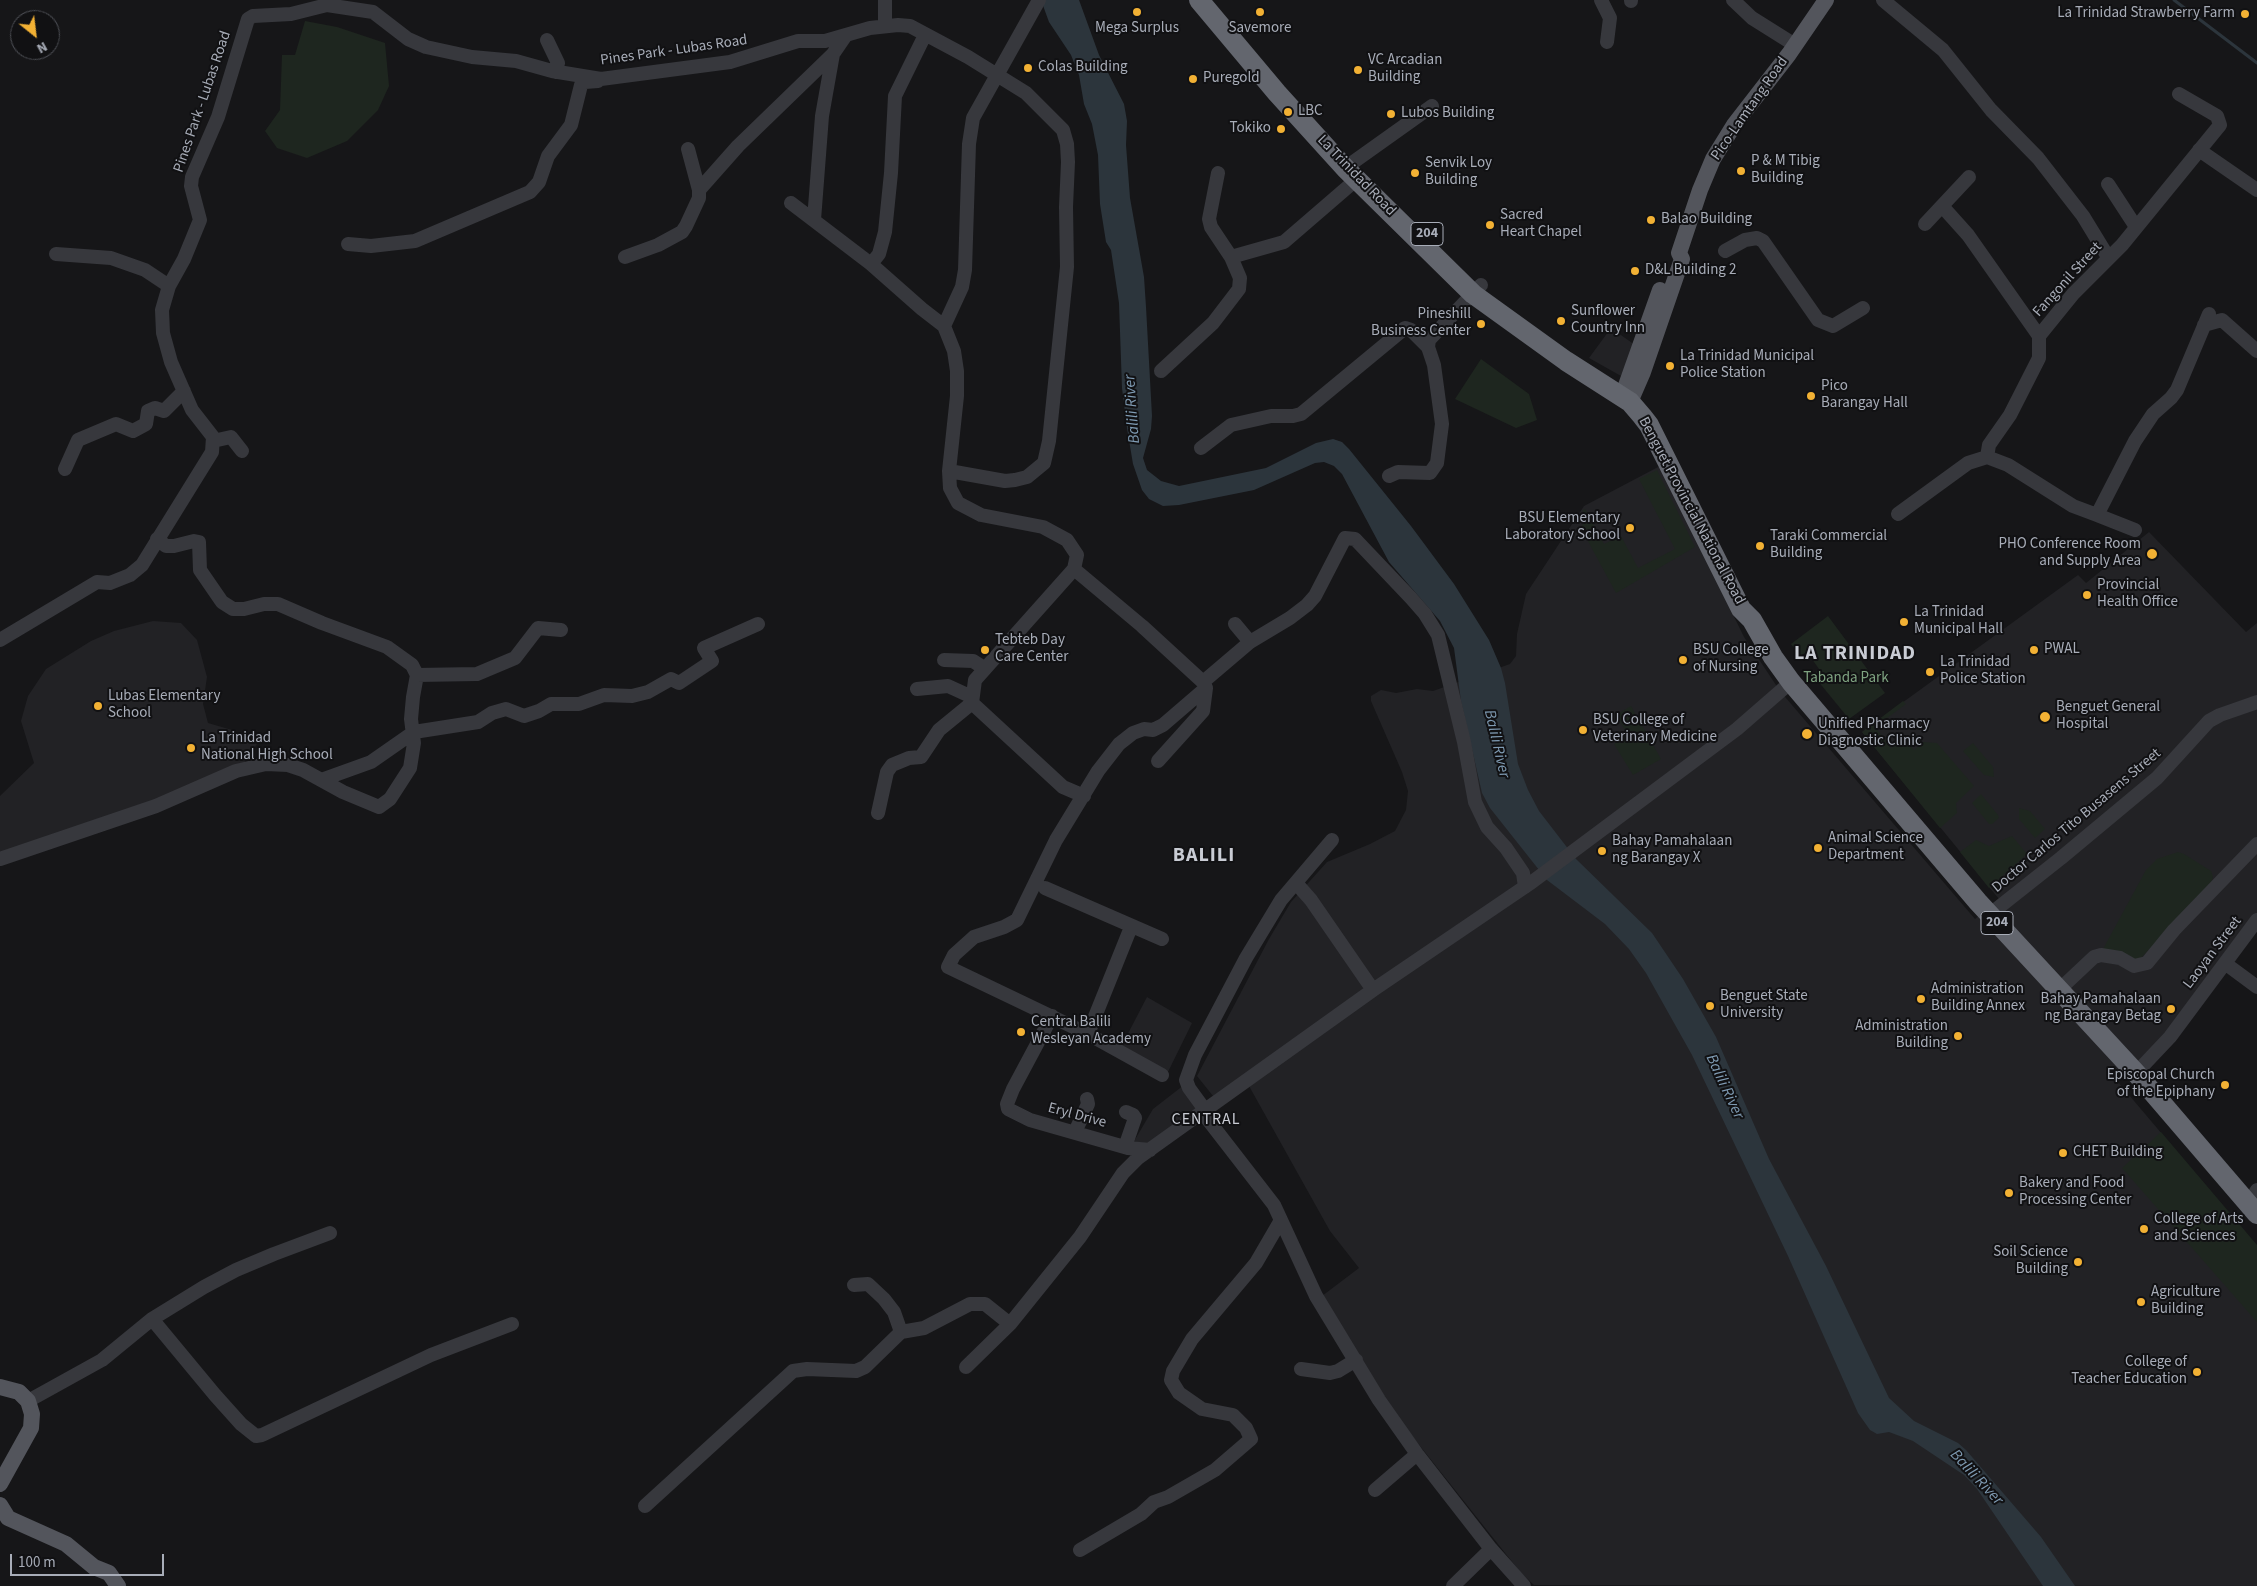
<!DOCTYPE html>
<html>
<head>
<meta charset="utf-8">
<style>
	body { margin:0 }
	#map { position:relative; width:2257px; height:1586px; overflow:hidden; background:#161618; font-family:"Source Sans 3",sans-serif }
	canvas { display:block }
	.north { position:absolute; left:10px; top:10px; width:50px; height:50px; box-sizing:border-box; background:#111113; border:1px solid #4d4f55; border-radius:50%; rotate:151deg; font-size:14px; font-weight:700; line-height:20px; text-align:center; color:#a8adb8 }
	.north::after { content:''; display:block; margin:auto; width:18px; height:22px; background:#f2b134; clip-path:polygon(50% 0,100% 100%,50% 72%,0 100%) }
	.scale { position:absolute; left:10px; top:1554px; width:154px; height:22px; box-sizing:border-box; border:2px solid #a8adb8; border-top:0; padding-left:6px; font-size:15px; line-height:18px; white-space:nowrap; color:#a8adb8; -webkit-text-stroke:4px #111113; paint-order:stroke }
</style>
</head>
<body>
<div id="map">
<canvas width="2257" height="1586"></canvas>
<div class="north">N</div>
<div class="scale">100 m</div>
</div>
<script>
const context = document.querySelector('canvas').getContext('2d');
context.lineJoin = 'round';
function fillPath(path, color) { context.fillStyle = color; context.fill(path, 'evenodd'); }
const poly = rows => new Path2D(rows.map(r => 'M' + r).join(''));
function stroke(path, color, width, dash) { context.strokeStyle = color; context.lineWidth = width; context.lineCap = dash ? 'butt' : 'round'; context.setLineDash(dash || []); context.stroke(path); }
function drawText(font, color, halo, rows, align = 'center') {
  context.font = font + ' "Source Sans 3",sans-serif'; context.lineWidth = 4; context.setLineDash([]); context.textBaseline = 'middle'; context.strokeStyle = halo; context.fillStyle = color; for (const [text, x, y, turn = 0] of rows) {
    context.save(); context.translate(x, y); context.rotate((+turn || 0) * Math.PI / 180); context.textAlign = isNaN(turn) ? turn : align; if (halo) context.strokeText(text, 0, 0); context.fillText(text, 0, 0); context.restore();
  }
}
fillPath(poly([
	[1611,328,1635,345,1621,376,1589,358],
	[1660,466,1744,637,1780,691,1975,919,1999,899,1862,732,2078,575,2086,583,2149,532,2246,632,2257,623,2257,915,2166,1034,2118,1082,2257,1246,2257,1586,1534,1585,1521,1573,1397,1417,1322,1296,1359,1268,1330,1231,1249,1086,1221,1106,1197,1076,1269,939,1291,902,1327,862,1370,844,1395,831,1406,810,1408,791,1402,772,1371,701,1371,696,1381,690,1396,693,1417,689,1433,691,1510,664,1516,656,1517,634,1526,594,1584,506],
	[153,621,181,623,197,640,207,677,203,704,208,723,232,730,257,744,242,766,125,812,0,853,0,796,34,763,21,721,28,696,46,669,91,641,114,631],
	[1147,997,1192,1023,1167,1074,1121,1047],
	[1184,1085,1201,1107,1152,1147,1133,1143,1153,1109]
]), '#222225');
fillPath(poly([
	[305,21,337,27,385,43,389,86,378,110,347,141,307,158,277,148,265,131,280,110,282,55,295,55],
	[1481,359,1529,394,1537,420,1516,428,1455,399],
	[1657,470,1695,547,1616,593,1582,530,1583,510,1585,509,1604,544,1621,536,1638,568,1675,549,1639,479],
	[1828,616,1885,693,1849,719,1813,675,1819,669,1807,652,1800,656,1791,644],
	[1903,701,1906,704,1875,727,1891,748,1905,738,1914,750,1923,742,1937,743,1974,786,1956,803,1957,813,1940,828,1862,732],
	[1631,706,1661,759,1633,775,1614,744,1628,735,1616,715],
	[1973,743,1993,767,1994,777,1984,775,1963,751],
	[1981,794,1998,815,1999,818,1992,824,1989,824,1972,803],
	[2019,808,2030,811,2045,829,2035,838,2019,819],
	[2012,836,2027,854,1989,888,1960,852,1976,840,1989,846],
	[2178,852,2184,854,2211,871,2213,877,2211,884,2140,959,2135,960,2102,951,2146,870,2157,859],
	[2161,1132,2257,1245,2257,1322,2122,1168]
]), '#1e261f');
fillPath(poly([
	[1041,0,1079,0,1099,55,1124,104,1127,121,1126,145,1130,198,1144,277,1146,307,1152,416,1151,429,1143,458,1147,470,1161,481,1179,486,1266,468,1316,443,1333,439,1342,442,1349,449,1411,526,1454,584,1489,640,1501,668,1505,683,1518,764,1528,790,1539,811,1576,859,1652,933,1683,979,1716,1037,1769,1159,1826,1266,1889,1398,1914,1421,1958,1443,1966,1450,2041,1537,2075,1586,2043,1586,1977,1489,1964,1475,1913,1441,1889,1432,1877,1434,1870,1430,1858,1413,1788,1256,1692,1055,1646,973,1629,949,1605,924,1547,880,1490,808,1482,793,1461,701,1454,648,1440,621,1389,562,1342,474,1334,466,1324,462,1315,463,1254,490,1179,505,1163,506,1149,499,1142,490,1133,464,1127,428,1122,388,1119,303,1111,250,1106,242,1100,204,1098,155,1092,124,1084,104,1079,75,1071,55,1049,22]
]), '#2c353c');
stroke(poly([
	[2174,0,2257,63]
]), '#2c353c', 3);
stroke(poly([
	[1601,0,1610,18,1607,42],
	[1631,0,1631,1],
	[1733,0,1752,18,1795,45],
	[1883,0,1943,50,1991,110,2038,158,2083,216,2108,257],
	[885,25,885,0],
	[547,40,558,63,556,72],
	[2199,150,2257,190],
	[1345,168,1432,106],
	[2108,184,2136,227],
	[699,190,738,146,833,54,846,35],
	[791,203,871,264,922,309,944,326,954,351,957,371,957,396,949,471,950,488,958,503,981,515,1043,527,1067,540,1077,555,1074,569,975,680,972,703,939,730,921,757,909,758,892,765,887,772,878,813],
	[1942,206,1968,235,2039,336],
	[814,220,822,116,833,54],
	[1925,224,1969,177],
	[348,244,371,246,415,241,530,192,539,182,548,156,571,125,581,85,585,82,598,81],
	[1725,251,1745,240,1757,238,1763,241,1818,320,1833,326,1863,308],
	[56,254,111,258,145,270,169,286],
	[625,257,658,245,682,232,686,226,699,198,699,190,688,149],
	[1231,257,1284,242,1357,179],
	[871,264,879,254,885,232,891,173,895,96,925,35],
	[2204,325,2222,320,2257,351],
	[944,326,962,287,965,270,969,144,973,118,1039,0],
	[1161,371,1213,323,1239,289,1240,278,1231,257,1211,227,1209,219,1218,173],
	[213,441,231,437,242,451],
	[1201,448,1231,425,1271,416,1293,416,1301,414,1405,328,1411,330,1428,347],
	[1987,457,1989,445,2010,415,2039,358,2039,336,2073,294,2122,245,2220,125,2217,116,2179,94],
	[65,469,78,440,116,424,133,431,146,424,148,411,155,408,164,411,184,391],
	[1389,476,1398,472,1430,473,1437,463,1442,424,1434,365,1428,347,1429,340,1481,285],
	[1898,514,1968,463,1987,457,2008,465,2073,506,2097,515],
	[2135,530,2097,515,2135,441,2153,414,2171,398,2177,390,2209,314],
	[1074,569,1142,626,1203,682,1206,688,1203,711,1158,761],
	[1235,624,1250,642],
	[0,640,97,582,110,583,130,575,142,565,212,452,213,437,192,410,171,362,163,333,162,310,169,286,184,259,200,220,191,186,192,177,218,117,248,19,253,16,291,14,327,5,373,12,408,39,426,47,472,57,516,61,552,71,601,79,730,62,798,41,825,41,870,28,898,25,910,26,968,57,1026,93,1063,130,1067,144,1068,162,1066,207,1067,267,1049,441,1044,463,1027,477,1015,480,1005,481,949,471],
	[944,660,973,661,984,668],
	[417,675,477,674,515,658,538,628,561,630],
	[1203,682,1250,642,1290,618,1307,605,1315,596,1345,538,1355,539,1411,598,1425,614,1438,635,1464,742,1475,802,1487,827,1506,848,1523,873,1525,887],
	[917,689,948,686,972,697],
	[972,703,1063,787,1084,796],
	[321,780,371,762,414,732,478,722,492,713,506,709,524,716,539,711,551,704,579,704,604,695,632,696,648,692,671,679,679,683,712,661,704,648,758,624],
	[0,859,156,806,236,771,266,764,288,765,303,770,343,792,379,807,390,799,410,768,414,743,411,719,413,697,417,675,412,665,387,647,322,623,278,604,264,604,244,609,233,609,222,602,200,570,199,542,194,541,174,546,166,546,157,539],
	[1296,883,1311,900,1373,990],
	[1045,888,1162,939],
	[1989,915,2061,858,2157,778,2209,721,2220,715,2257,702],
	[2226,964,2257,987],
	[2060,989,2094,957,2101,955,2120,958,2134,966,2147,963,2174,930,2257,844],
	[1052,1016,1013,1089,1007,1104,1008,1109,1030,1120,1128,1148,1150,1150],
	[1088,1034,1131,927],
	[2136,1073,2170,1037,2257,920],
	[1162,1075,1088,1034,948,967,954,955,974,937,1004,927,1017,920,1056,840,1098,771,1119,744,1133,733,1144,729,1153,730,1163,725,1206,688],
	[1205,1110,1189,1088,1186,1080,1195,1055,1246,958,1281,900,1332,840],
	[1202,1112,1274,1205,1316,1296,1379,1400,1417,1454,1491,1549,1524,1586],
	[1075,1132,1088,1104,1087,1099],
	[1125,1147,1135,1118,1133,1115,1126,1112],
	[2248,1204,2257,1190],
	[854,1285,868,1284,884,1299,894,1312,901,1332],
	[152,1319,215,1395,241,1424,256,1436,262,1435,431,1355,512,1324],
	[966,1367,1010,1324,1080,1237,1123,1173,1138,1158,1373,990,1532,882,1737,729,1791,682],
	[1301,1369,1330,1373,1338,1371,1356,1360],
	[28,1401,102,1360,152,1319,204,1287,236,1270,274,1254,330,1233],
	[1375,1490,1417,1454],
	[645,1506,793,1371,807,1369,856,1371,865,1367,901,1332,924,1328,970,1304,985,1304,1010,1324],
	[1080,1550,1141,1514,1154,1502,1168,1497,1215,1470,1251,1439,1246,1428,1233,1415,1202,1409,1179,1393,1171,1380,1173,1371,1192,1339,1256,1263,1281,1220],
	[1453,1586,1491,1549]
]), '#37383d', 14);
stroke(poly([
	[1623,394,1660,290],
	[1630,402,1643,372,1682,259,1679,253,1700,190,1713,159,1734,125,1789,54,1826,0],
	[0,1387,19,1392,28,1401,32,1414,31,1428,0,1484],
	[0,1505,8,1518,66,1544,94,1567,109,1573,118,1586]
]), '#53555c', 16);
stroke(poly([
	[1199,0,1277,93,1345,168,1473,294,1566,361,1630,402,1642,416,1649,425,1741,609,1752,620,1773,657,1791,682,1978,902,2136,1073,2257,1214]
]), '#63666e', 20);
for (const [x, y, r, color] of [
	[1137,12,5,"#f2b134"],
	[1260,12,5,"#f2b134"],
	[2245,14,5,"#f2b134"],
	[1028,68,5,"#f2b134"],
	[1358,70,5,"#f2b134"],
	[1193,79,5,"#f2b134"],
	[1288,112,5,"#f2b134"],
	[1391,114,5,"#f2b134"],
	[1281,129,5,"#f2b134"],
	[1741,171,5,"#f2b134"],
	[1415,173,5,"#f2b134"],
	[1651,220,5,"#f2b134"],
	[1490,225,5,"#f2b134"],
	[1635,271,5,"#f2b134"],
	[1561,321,5,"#f2b134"],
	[1481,324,5,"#f2b134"],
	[1670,366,5,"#f2b134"],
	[1811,396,5,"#f2b134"],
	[1630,528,5,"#f2b134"],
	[1760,546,5,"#f2b134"],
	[2152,554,6,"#f2b134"],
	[2087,595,5,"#f2b134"],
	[1904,622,5,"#f2b134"],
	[985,650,5,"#f2b134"],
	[2034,650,5,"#f2b134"],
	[1683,660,5,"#f2b134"],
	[1930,672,5,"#f2b134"],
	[98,706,5,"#f2b134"],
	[2045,717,6,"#f2b134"],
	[1583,730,5,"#f2b134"],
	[1807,734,6,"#f2b134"],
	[191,748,5,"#f2b134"],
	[1818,848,5,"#f2b134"],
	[1602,851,5,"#f2b134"],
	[1921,999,5,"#f2b134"],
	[1710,1006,5,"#f2b134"],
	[2171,1009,5,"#f2b134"],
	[1021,1032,5,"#f2b134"],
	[1958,1036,5,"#f2b134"],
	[2225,1085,5,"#f2b134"],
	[2063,1153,5,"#f2b134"],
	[2009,1193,5,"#f2b134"],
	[2144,1229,5,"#f2b134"],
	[2078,1262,5,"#f2b134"],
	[2141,1302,5,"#f2b134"],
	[2197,1372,5,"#f2b134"]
]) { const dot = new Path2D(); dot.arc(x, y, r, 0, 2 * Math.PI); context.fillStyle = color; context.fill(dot); stroke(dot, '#111113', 2); }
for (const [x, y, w] of [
	[1427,234,32],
	[1997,923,32]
]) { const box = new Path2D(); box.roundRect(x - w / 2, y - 11.5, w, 23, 4); context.fillStyle = '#111113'; context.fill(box); stroke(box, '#a8adb8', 1); }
drawText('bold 14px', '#a8adb8', null, [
	["204",1427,234],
	["204",1997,923]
]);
drawText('15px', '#a8adb8', '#111113', [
	["La Trinidad Strawberry Farm",2235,14,"right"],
	["Mega Surplus",1137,29,"center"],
	["Savemore",1260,29,"center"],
	["VC Arcadian",1368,61],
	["Building",1368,78],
	["Colas Building",1038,68],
	["Puregold",1203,79],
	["LBC",1298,112],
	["Lubos Building",1401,114],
	["Tokiko",1271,129,"right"],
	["P & M Tibig",1751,162],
	["Building",1751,179],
	["Senvik Loy",1425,164],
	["Building",1425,181],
	["Sacred",1500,216],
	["Heart Chapel",1500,233],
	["Balao Building",1661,220],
	["D&L Building 2",1645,271],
	["Sunflower",1571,312],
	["Country Inn",1571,329],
	["Pineshill",1471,315,"right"],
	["Business Center",1471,332,"right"],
	["La Trinidad Municipal",1680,357],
	["Police Station",1680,374],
	["Pico",1821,387],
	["Barangay Hall",1821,404],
	["BSU Elementary",1620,519,"right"],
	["Laboratory School",1620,536,"right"],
	["Taraki Commercial",1770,537],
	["Building",1770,554],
	["PHO Conference Room",2141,545,"right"],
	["and Supply Area",2141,562,"right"],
	["Provincial",2097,586],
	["Health Office",2097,603],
	["La Trinidad",1914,613],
	["Municipal Hall",1914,630],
	["Tebteb Day",995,641],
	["Care Center",995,658],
	["PWAL",2044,650],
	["BSU College",1693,651],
	["of Nursing",1693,668],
	["La Trinidad",1940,663],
	["Police Station",1940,680],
	["Lubas Elementary",108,697],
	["School",108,714],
	["Benguet General",2056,708],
	["Hospital",2056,725],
	["BSU College of",1593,721],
	["Veterinary Medicine",1593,738],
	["Unified Pharmacy",1818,725],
	["Diagnostic Clinic",1818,742],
	["La Trinidad",201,739],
	["National High School",201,756],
	["Animal Science",1828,839],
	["Department",1828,856],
	["Bahay Pamahalaan",1612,842],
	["ng Barangay X",1612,859],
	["Administration",1931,990],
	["Building Annex",1931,1007],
	["Benguet State",1720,997],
	["University",1720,1014],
	["Bahay Pamahalaan",2161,1000,"right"],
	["ng Barangay Betag",2161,1017,"right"],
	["Central Balili",1031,1023],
	["Wesleyan Academy",1031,1040],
	["Administration",1948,1027,"right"],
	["Building",1948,1044,"right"],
	["Episcopal Church",2215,1076,"right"],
	["of the Epiphany",2215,1093,"right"],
	["CHET Building",2073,1153],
	["Bakery and Food",2019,1184],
	["Processing Center",2019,1201],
	["College of Arts",2154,1220],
	["and Sciences",2154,1237],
	["Soil Science",2068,1253,"right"],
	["Building",2068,1270,"right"],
	["Agriculture",2151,1293],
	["Building",2151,1310],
	["College of",2187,1363,"right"],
	["Teacher Education",2187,1380,"right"]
], 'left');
drawText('15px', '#a8adb8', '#111113', [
	["Pines Park - Lubas Road",674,51,-8],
	["Pines Park - Lubas Road",203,102,-71],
	["Pico-Lamtang Road",1750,109,-55],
	["La Trinidad Road",1356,176,46],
	["Fangonil Street",2068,280,-48],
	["Benguet Provincial National Road",1691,511,62],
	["Doctor Carlos Tito Busasens Street",2077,821,-40],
	["Laoyan Street",2213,953,-53],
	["Eryl Drive",1077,1116,15]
]);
drawText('15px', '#7fa381', '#111113', [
	["Tabanda Park",1846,679]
]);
drawText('italic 16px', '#7f9bb3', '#111113', [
	["Balili River",1133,409,-94],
	["Balili River",1496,744,77],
	["Balili River",1724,1087,65],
	["Balili River",1976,1478,47]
]);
context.letterSpacing = '1px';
drawText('16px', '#c9ccd4', '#111113', [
	["CENTRAL",1206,1120]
]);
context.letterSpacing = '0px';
context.letterSpacing = '1px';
drawText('bold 20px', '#c9ccd4', '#111113', [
	["LA TRINIDAD",1855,655],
	["BALILI",1204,857]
]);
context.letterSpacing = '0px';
</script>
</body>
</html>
